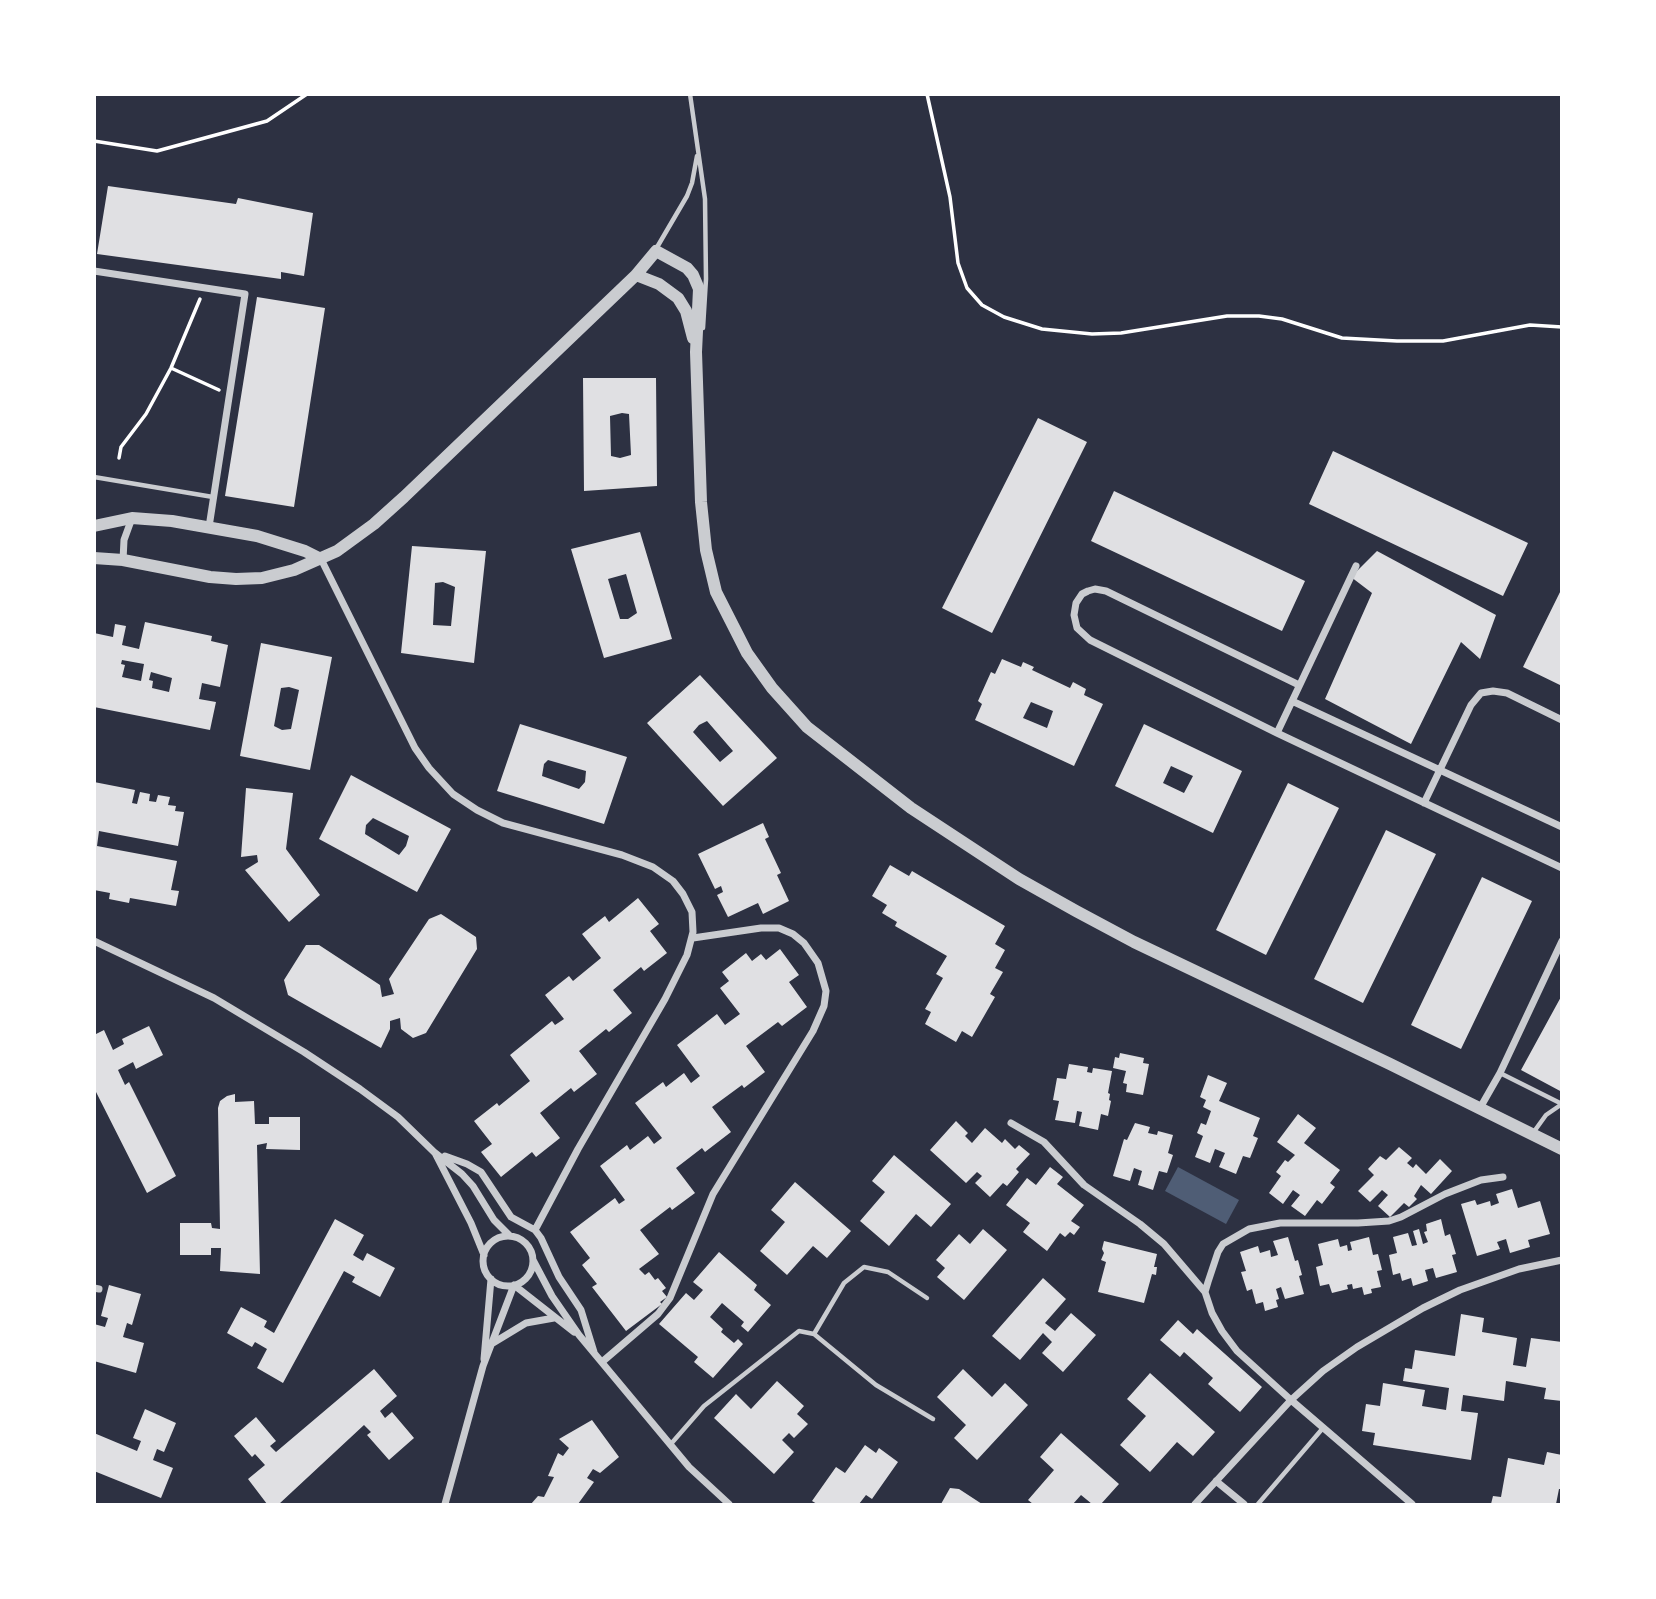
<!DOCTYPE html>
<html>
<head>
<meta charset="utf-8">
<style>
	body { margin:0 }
	#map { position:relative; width:1656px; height:1599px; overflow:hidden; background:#2d3142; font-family:"Alegreya Sans",sans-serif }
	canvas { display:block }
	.frame { position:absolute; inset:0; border:96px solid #fff; pointer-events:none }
</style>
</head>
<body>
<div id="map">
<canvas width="1656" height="1599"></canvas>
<div class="frame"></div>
</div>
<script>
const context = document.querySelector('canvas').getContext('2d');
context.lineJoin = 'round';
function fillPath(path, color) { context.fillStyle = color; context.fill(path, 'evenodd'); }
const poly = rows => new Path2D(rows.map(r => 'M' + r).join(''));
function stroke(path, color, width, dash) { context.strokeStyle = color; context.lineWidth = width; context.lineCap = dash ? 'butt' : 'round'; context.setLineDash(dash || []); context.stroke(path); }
fillPath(poly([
	[1178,1167,1239,1200,1226,1224,1165,1191]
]), '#4f5d75');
fillPath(poly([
	[108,186,236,204,238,198,313,213,304,276,281,272,281,279,97,254],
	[257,297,325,308,294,507,225,496],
	[583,378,656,378,657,486,584,491],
	[622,413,629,414,631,455,620,458,611,456,610,416],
	[1038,418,1087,442,992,633,942,608],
	[1333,451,1528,543,1503,596,1309,504],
	[1114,491,1305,581,1282,631,1091,541],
	[640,532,672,639,604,658,571,549],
	[626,574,637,613,628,619,620,619,608,579],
	[412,546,486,551,474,663,401,653],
	[443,582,455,587,451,626,433,625,435,583],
	[1377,551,1496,615,1480,659,1461,642,1411,744,1325,699,1372,593,1351,577],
	[1562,588,1562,686,1523,667],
	[145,622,212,636,211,641,228,645,220,687,202,683,199,699,216,702,210,730,94,707,94,633,113,637,115,624,126,626,122,645,139,649],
	[122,660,144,664,141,681,122,677,125,665,121,664],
	[151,672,172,678,169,692,152,688,153,681,149,680],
	[261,643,332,657,310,770,240,756],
	[289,687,299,690,291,729,282,730,274,726,281,688],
	[1002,659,1021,667,1023,662,1034,667,1032,670,1070,688,1073,682,1086,689,1084,695,1103,704,1074,766,975,720,982,704,978,701,991,672,995,674],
	[1031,702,1053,711,1047,728,1023,718],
	[700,675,777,758,723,806,647,723],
	[707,721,733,751,720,762,693,732,699,725],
	[520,724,627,757,604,824,497,791],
	[548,760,586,771,585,782,579,789,542,776,544,764],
	[1144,724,1242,771,1213,833,1115,786],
	[1171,766,1193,776,1184,793,1163,783],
	[351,775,451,829,417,892,319,839],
	[373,818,409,836,406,846,399,855,365,834,366,825],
	[94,782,135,790,132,803,137,804,140,792,150,794,149,801,156,802,158,795,170,797,168,805,176,806,175,811,184,812,178,846,99,831,97,846,177,861,171,890,179,891,176,906,130,898,129,903,109,899,110,893,94,890],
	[1288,783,1339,808,1266,955,1216,930],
	[246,788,293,793,286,849,320,895,289,922,245,870,258,862,257,855,241,857],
	[763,823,769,837,765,839,781,873,777,875,789,901,763,914,758,903,728,917,717,895,723,892,721,886,715,889,698,854],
	[1386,830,1436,854,1363,1003,1314,979],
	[890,865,909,876,912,871,1005,926,995,944,1005,950,995,968,1003,972,990,994,995,997,972,1037,962,1031,956,1042,925,1024,931,1012,925,1009,943,978,936,974,947,956,895,926,897,922,882,913,887,905,872,896],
	[1482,877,1532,901,1461,1049,1411,1025],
	[638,898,659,924,650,931,667,953,644,971,641,967,613,990,632,1013,609,1032,606,1029,579,1051,597,1074,574,1092,571,1088,540,1113,560,1138,536,1157,532,1152,501,1177,481,1152,492,1144,474,1121,497,1103,499,1106,530,1081,510,1055,552,1021,555,1025,564,1019,545,995,569,976,573,981,601,958,582,934,605,916,609,922],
	[441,914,476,937,477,949,426,1033,413,1038,401,1029,400,1018,390,1021,390,1029,381,1048,288,995,284,980,306,945,319,945,380,985,382,997,394,994,389,979,429,919],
	[780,949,799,975,789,982,807,1007,782,1026,778,1022,746,1046,765,1072,744,1088,742,1085,712,1107,731,1132,705,1152,702,1148,676,1168,695,1193,672,1210,670,1207,640,1230,659,1254,639,1269,645,1275,649,1272,655,1280,658,1278,666,1288,662,1291,667,1297,660,1302,662,1304,626,1331,592,1287,597,1284,582,1265,590,1258,570,1232,615,1198,619,1204,625,1200,600,1166,627,1145,630,1150,648,1136,654,1144,662,1138,635,1103,663,1082,666,1087,684,1073,691,1083,700,1076,677,1045,717,1014,725,1025,740,1014,720,988,729,981,722,972,746,953,752,961,761,954,766,960],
	[1562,995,1562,1092,1521,1070],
	[149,1026,163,1055,136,1069,133,1062,118,1070,125,1085,129,1082,176,1176,147,1193,94,1088,94,1035,104,1030,113,1050,124,1044,122,1039],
	[1120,1053,1144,1058,1143,1063,1149,1064,1143,1095,1126,1092,1127,1084,1123,1083,1126,1071,1113,1068,1115,1057,1119,1058],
	[1069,1064,1088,1067,1087,1072,1092,1073,1093,1068,1112,1071,1108,1093,1110,1094,1109,1100,1111,1101,1108,1116,1101,1114,1098,1130,1079,1126,1082,1112,1077,1111,1075,1123,1055,1120,1059,1101,1053,1100,1057,1078,1066,1079],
	[1208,1075,1227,1083,1219,1101,1260,1118,1253,1136,1258,1138,1250,1158,1243,1156,1236,1174,1219,1167,1225,1153,1215,1149,1210,1163,1195,1157,1203,1136,1197,1133,1201,1123,1206,1125,1211,1111,1203,1107,1206,1100,1200,1097],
	[235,1094,235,1102,254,1101,255,1124,269,1124,269,1117,300,1117,300,1150,266,1149,267,1143,257,1145,260,1274,220,1271,221,1248,211,1248,211,1255,180,1255,180,1223,211,1223,212,1228,220,1229,218,1108,220,1101,227,1096],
	[1298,1114,1316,1128,1304,1143,1340,1170,1330,1183,1335,1187,1322,1204,1317,1200,1305,1216,1291,1206,1300,1195,1293,1190,1283,1204,1269,1193,1281,1176,1276,1172,1285,1160,1288,1162,1295,1155,1277,1142],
	[956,1121,968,1133,965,1136,972,1143,985,1128,1002,1143,1005,1139,1015,1149,1019,1145,1030,1154,1016,1169,1019,1172,1007,1186,1003,1183,990,1197,975,1183,982,1176,977,1172,966,1183,930,1150],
	[1135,1123,1150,1127,1148,1133,1157,1135,1158,1131,1173,1135,1168,1153,1173,1155,1167,1173,1159,1171,1153,1190,1138,1185,1142,1171,1134,1168,1130,1181,1113,1176,1124,1139,1127,1140],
	[1399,1147,1412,1158,1407,1163,1413,1168,1416,1164,1426,1174,1440,1159,1452,1171,1431,1194,1421,1185,1414,1196,1417,1199,1409,1207,1404,1203,1390,1217,1378,1206,1388,1195,1382,1190,1370,1202,1358,1191,1374,1175,1368,1169,1380,1156,1386,1160],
	[894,1155,951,1204,931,1227,916,1214,889,1246,860,1221,885,1192,872,1181],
	[1050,1167,1063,1177,1057,1184,1084,1205,1071,1221,1080,1227,1074,1235,1070,1232,1065,1237,1060,1233,1047,1251,1023,1232,1030,1223,1006,1205,1027,1178,1036,1185],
	[795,1182,851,1231,827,1258,813,1246,787,1275,760,1251,785,1222,771,1210],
	[1512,1189,1518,1208,1540,1201,1550,1234,1528,1240,1530,1247,1510,1253,1506,1239,1497,1242,1500,1249,1477,1256,1461,1204,1475,1200,1477,1205,1490,1201,1491,1206,1499,1203,1496,1194],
	[335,1219,364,1235,353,1255,363,1261,367,1253,395,1268,380,1297,352,1282,355,1277,344,1271,283,1383,257,1368,267,1349,255,1342,252,1347,227,1333,241,1307,267,1321,264,1327,274,1333],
	[1441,1219,1445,1236,1450,1234,1456,1254,1452,1255,1457,1272,1436,1278,1433,1268,1425,1270,1428,1281,1413,1286,1411,1278,1402,1281,1400,1273,1393,1275,1389,1255,1397,1253,1393,1237,1408,1233,1412,1246,1417,1245,1413,1231,1419,1229,1423,1244,1428,1242,1424,1232,1427,1231,1426,1224],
	[983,1229,1007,1250,964,1300,937,1277,945,1268,936,1260,959,1234,970,1244],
	[1288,1237,1295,1261,1298,1260,1302,1275,1299,1276,1304,1294,1285,1299,1281,1287,1276,1289,1279,1299,1276,1300,1278,1307,1265,1311,1263,1302,1256,1304,1252,1289,1247,1291,1241,1272,1246,1271,1240,1252,1258,1246,1260,1253,1270,1250,1271,1257,1278,1255,1273,1241],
	[1369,1237,1373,1255,1378,1254,1382,1270,1377,1271,1381,1287,1371,1289,1372,1293,1364,1295,1362,1287,1353,1289,1352,1284,1347,1285,1348,1289,1332,1293,1329,1284,1320,1286,1316,1267,1323,1265,1318,1244,1338,1239,1340,1247,1347,1245,1348,1251,1352,1250,1350,1242],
	[1104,1241,1157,1254,1154,1267,1157,1267,1156,1275,1152,1274,1144,1303,1098,1292,1106,1262,1101,1260,1104,1253,1102,1249],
	[719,1252,757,1285,754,1290,771,1305,748,1332,741,1326,744,1322,722,1303,710,1317,723,1329,721,1332,734,1343,738,1339,743,1344,713,1378,694,1362,698,1357,659,1324,686,1293,694,1300,703,1290,693,1282],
	[1043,1278,1066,1299,1045,1323,1055,1331,1071,1313,1096,1335,1063,1372,1042,1353,1052,1342,1043,1333,1020,1360,992,1336],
	[109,1285,141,1294,132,1325,127,1323,123,1337,144,1343,136,1373,94,1361,94,1324,105,1327,108,1318,101,1316],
	[1461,1314,1484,1318,1482,1332,1517,1338,1513,1365,1526,1367,1531,1338,1562,1342,1562,1401,1544,1399,1546,1388,1506,1381,1504,1401,1463,1395,1461,1411,1478,1413,1471,1460,1373,1445,1375,1433,1362,1431,1366,1404,1380,1406,1383,1383,1425,1390,1422,1406,1446,1410,1449,1388,1403,1381,1405,1368,1412,1369,1415,1350,1455,1356],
	[1178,1320,1193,1334,1197,1329,1262,1387,1240,1412,1208,1384,1213,1378,1184,1352,1180,1357,1160,1340],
	[374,1369,397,1396,380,1411,385,1418,392,1412,414,1438,389,1460,367,1435,371,1432,364,1425,279,1504,267,1504,248,1479,265,1465,255,1454,252,1457,234,1436,256,1417,276,1441,270,1446,276,1452],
	[963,1369,992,1397,1005,1383,1028,1405,977,1460,954,1438,966,1425,937,1397],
	[1150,1373,1215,1432,1193,1456,1177,1442,1150,1472,1120,1445,1146,1416,1127,1399],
	[777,1381,804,1406,797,1414,808,1424,794,1438,789,1433,782,1440,794,1452,774,1474,714,1418,736,1394,751,1409],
	[145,1409,176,1423,164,1452,157,1449,153,1460,173,1468,161,1498,94,1471,94,1433,137,1451,141,1441,133,1438],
	[592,1420,619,1457,600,1473,593,1469,587,1478,594,1482,578,1504,531,1504,538,1496,544,1497,554,1477,548,1476,558,1453,563,1456,569,1448,559,1439],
	[1061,1433,1119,1484,1101,1504,1092,1504,1081,1495,1073,1504,1033,1504,1028,1500,1054,1470,1040,1457],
	[865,1445,876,1453,879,1448,898,1462,872,1499,866,1495,859,1504,817,1504,812,1501,836,1467,845,1473],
	[1547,1452,1562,1455,1562,1489,1559,1489,1556,1504,1491,1504,1493,1496,1501,1497,1508,1458,1544,1465],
	[950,1488,959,1489,982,1504,941,1504]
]), '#e0e0e3');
stroke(poly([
	[927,94,950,197,958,263,967,288,982,305,1004,317,1042,329,1092,334,1121,333,1227,316,1259,316,1282,319,1342,338,1397,341,1443,341,1530,325,1562,327],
	[94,141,157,151,267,121,307,94],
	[171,368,219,390],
	[119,458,121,447,146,414,171,368,200,299]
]), '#fff', 3.5);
stroke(poly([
	[690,94,705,199,706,279,703,328],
	[656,249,687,196,692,183,697,156],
	[94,477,213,497],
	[1500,1073,1562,1104],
	[1533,1133,1546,1115,1562,1104],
	[814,1334,844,1283,864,1267,888,1272,927,1298],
	[670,1445,704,1406,799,1331,814,1334,876,1385,933,1419],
	[1258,1504,1323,1428]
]), '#caccd0', 4.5);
stroke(poly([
	[94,271,245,294,209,527],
	[321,559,415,748,429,768,453,794,477,810,503,823,622,855,653,867,673,881,683,894,692,912,693,932,687,955,665,999,578,1149,535,1230],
	[123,560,124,540,132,518],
	[1299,685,1106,591,1095,589,1088,591,1082,594,1076,603,1074,615,1077,628,1090,640,1277,733,1562,868],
	[1292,701,1562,827],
	[1277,733,1356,566],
	[1424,803,1471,705,1481,693,1493,691,1507,693,1562,720],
	[94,941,214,998,304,1052,360,1089,398,1117,434,1152,462,1174,473,1186,494,1220,510,1236],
	[1480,1108,1500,1073,1562,941],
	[1011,1123,1044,1142,1084,1185,1140,1224,1164,1244,1205,1292],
	[435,1153,471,1223,484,1255],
	[445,1156,467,1164,481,1172,511,1217,535,1230,541,1238,559,1277,581,1310,594,1352],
	'483 1261a25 25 0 1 1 50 0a25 25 0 1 1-50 0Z',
	[533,1260,552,1296,579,1335,689,1467,729,1504],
	[514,1285,574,1332],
	[94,1288,99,1289],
	[493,1343,526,1323,554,1318],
	[484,1359,491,1279],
	[602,1362,658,1314,670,1298,713,1194,813,1031,824,1006,826,991,818,963,804,943,793,934,779,928,761,928,693,938],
	[1216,1481,1244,1504],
	[445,1504,483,1366,514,1285],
	[1195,1504,1291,1400,1323,1371,1357,1347,1423,1308,1460,1290,1519,1269,1562,1260],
	[1412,1504,1291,1400,1237,1351,1222,1331,1212,1313,1205,1292,1208,1282,1218,1252,1223,1244,1249,1229,1280,1223,1358,1223,1389,1221,1401,1217,1445,1194,1481,1180,1503,1177]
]), '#caccd0', 7);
stroke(poly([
	[636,275,659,284,678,298,686,311,693,338],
	[94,526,132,518,172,521,257,536,305,551,321,559],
	[94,558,123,560,210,577,236,579,262,578,294,570,337,551,374,524,404,497,636,275,656,251,687,268,693,275,699,289,696,352,701,502,706,550,716,592,747,653,772,688,807,727,911,808,1019,879,1076,911,1134,942,1390,1064,1562,1149]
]), '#caccd0', 12);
</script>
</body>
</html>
